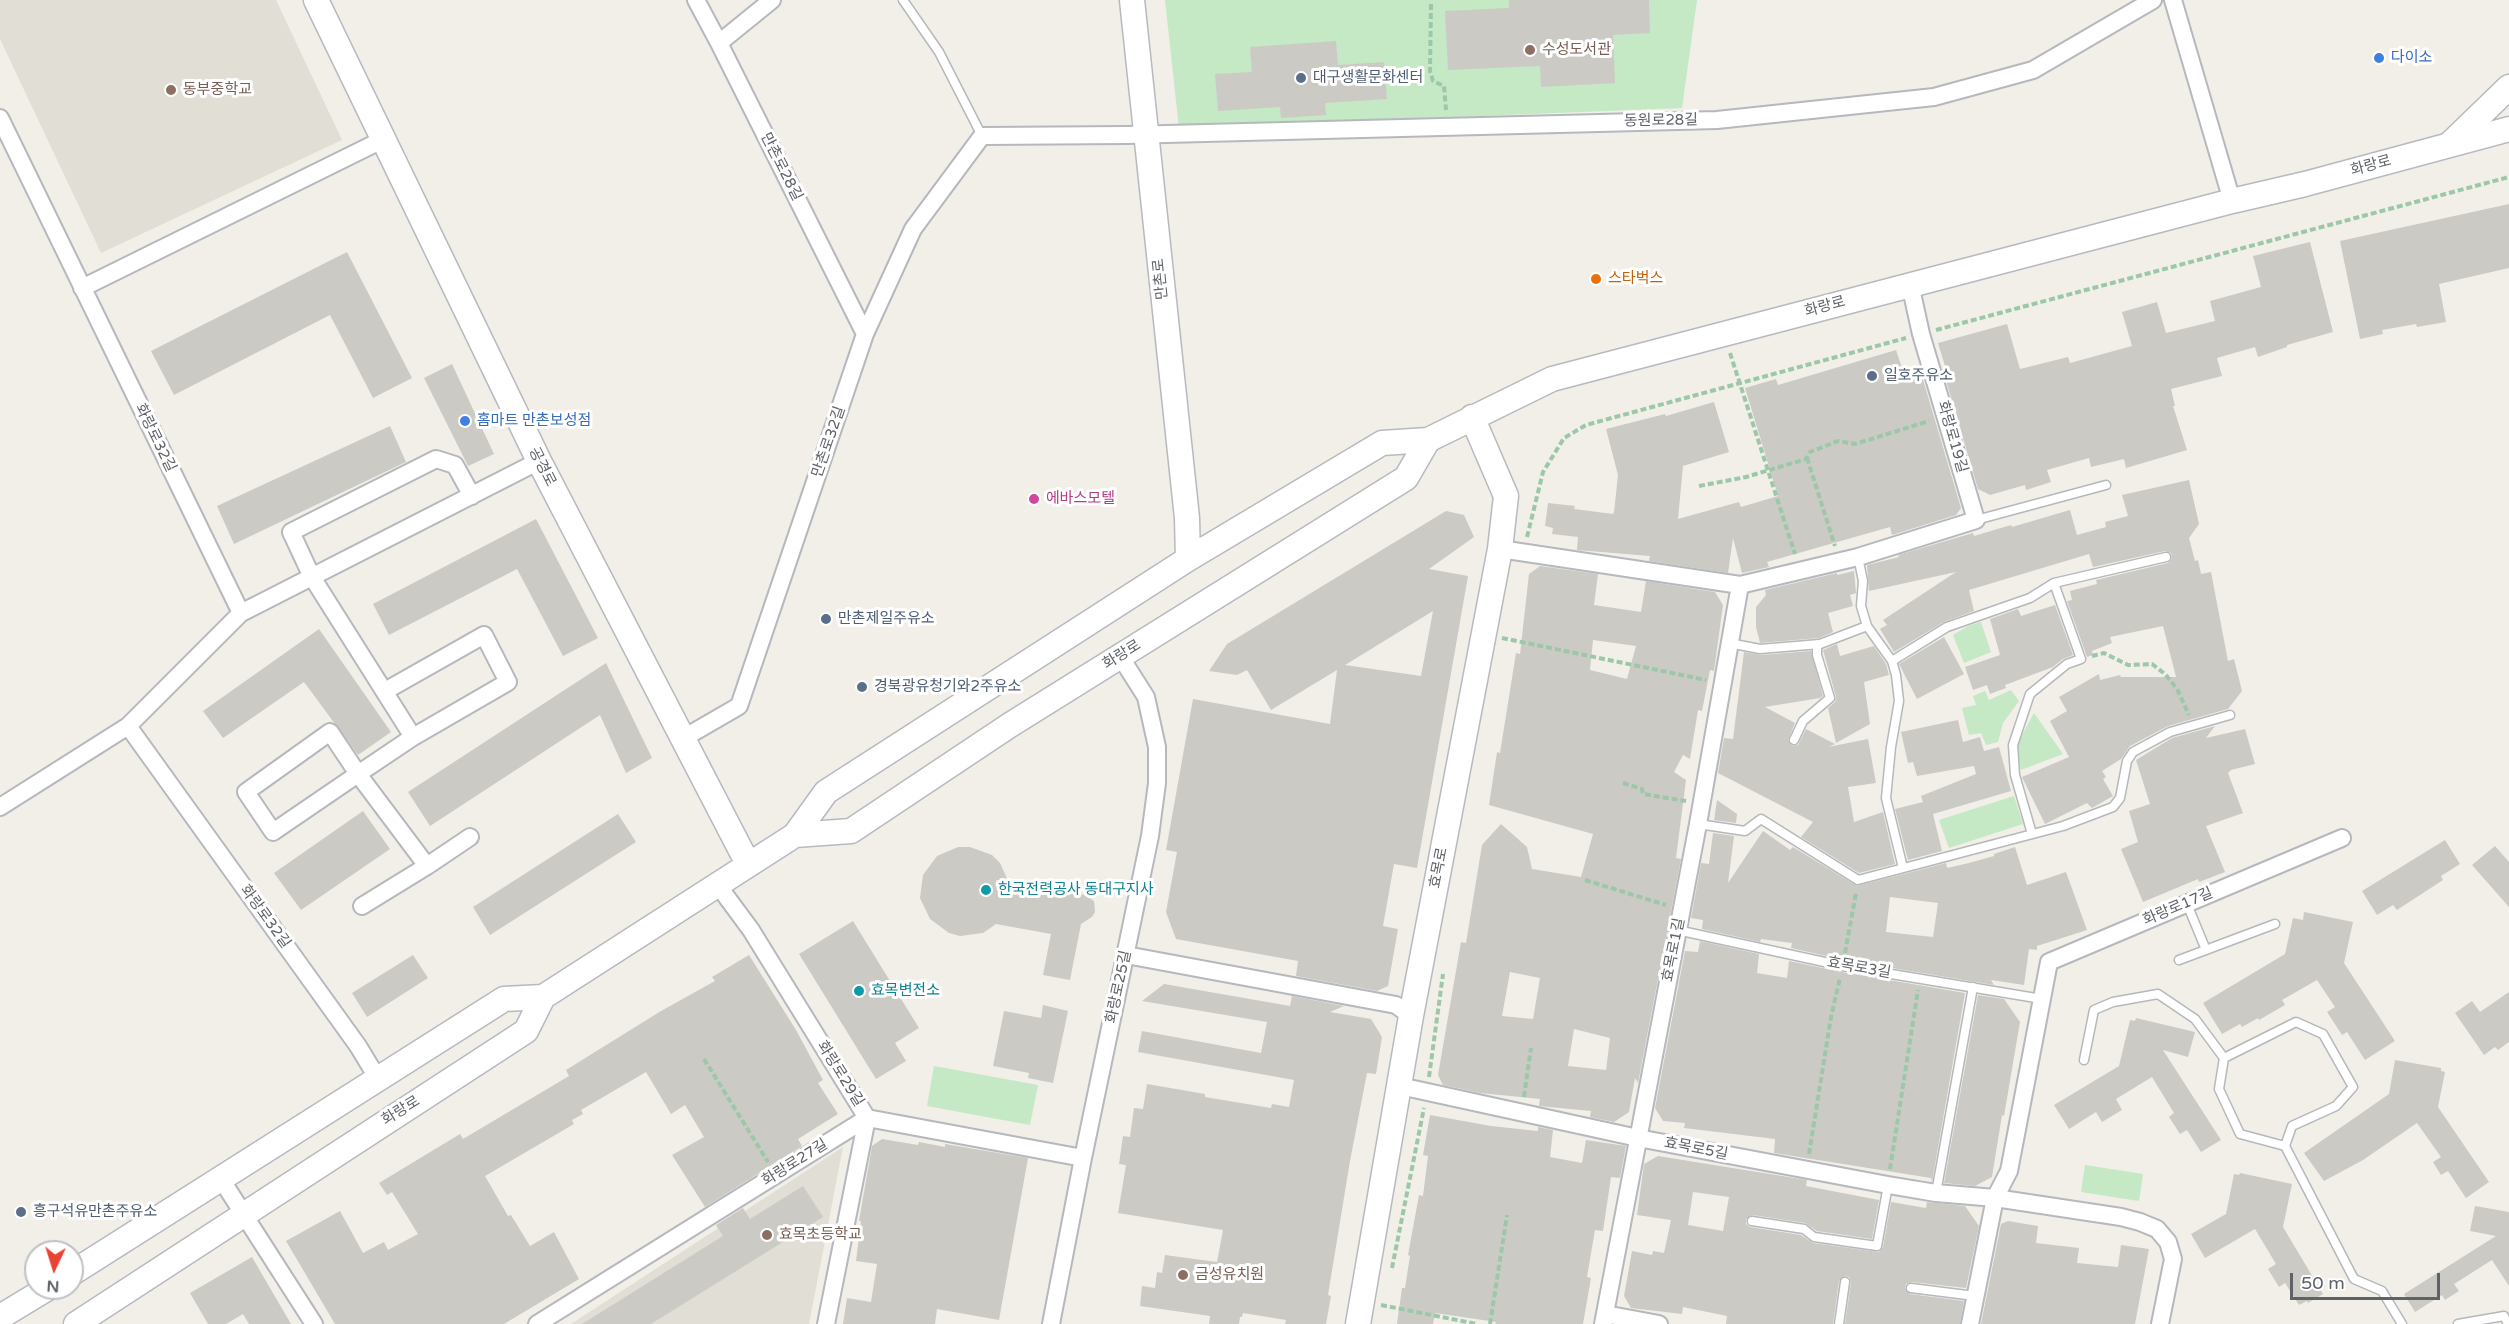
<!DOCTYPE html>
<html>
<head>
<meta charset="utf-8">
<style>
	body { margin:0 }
	#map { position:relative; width:2509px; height:1324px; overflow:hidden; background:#f1efe8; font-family:"Varela Round",sans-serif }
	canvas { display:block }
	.north { position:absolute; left:24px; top:1240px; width:60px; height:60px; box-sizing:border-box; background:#fff; border:2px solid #bfc1c3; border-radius:50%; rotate:184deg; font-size:16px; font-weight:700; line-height:24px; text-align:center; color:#5f6368 }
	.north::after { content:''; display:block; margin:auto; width:21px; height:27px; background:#ea4335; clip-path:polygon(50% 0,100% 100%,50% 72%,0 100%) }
	.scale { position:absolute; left:2290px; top:1273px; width:150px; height:27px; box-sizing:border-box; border:3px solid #5f6368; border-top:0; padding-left:8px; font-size:18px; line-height:21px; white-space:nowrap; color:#5f6368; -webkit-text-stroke:4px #fff; paint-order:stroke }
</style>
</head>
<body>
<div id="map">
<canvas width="2509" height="1324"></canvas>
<div class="north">N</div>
<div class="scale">50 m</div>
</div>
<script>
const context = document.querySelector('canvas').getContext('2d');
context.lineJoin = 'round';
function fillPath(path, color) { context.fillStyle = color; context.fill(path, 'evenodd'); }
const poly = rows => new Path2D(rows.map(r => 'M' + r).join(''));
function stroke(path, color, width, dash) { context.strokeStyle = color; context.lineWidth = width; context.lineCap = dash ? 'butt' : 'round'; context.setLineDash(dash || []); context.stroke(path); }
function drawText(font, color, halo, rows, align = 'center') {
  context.font = font + ' "Varela Round","Noto Sans KR",sans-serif'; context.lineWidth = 6; context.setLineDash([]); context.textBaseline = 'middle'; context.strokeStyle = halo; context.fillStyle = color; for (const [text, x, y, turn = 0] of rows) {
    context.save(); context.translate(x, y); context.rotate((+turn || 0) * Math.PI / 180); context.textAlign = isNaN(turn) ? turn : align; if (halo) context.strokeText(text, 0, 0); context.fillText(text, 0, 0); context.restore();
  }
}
fillPath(poly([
	[0,0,276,0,342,140,101,253,0,39],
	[843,1147,809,1324,571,1324]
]), '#e1ded6');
fillPath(poly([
	[1165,0,1697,0,1682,108,1179,128],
	[1981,622,1991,652,1964,663,1953,635,1968,626],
	[2011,690,2019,701,2003,723,1998,742,1986,745,1981,733,1969,735,1962,708,1976,705,1973,696,1985,691,1989,700],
	[2034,713,2063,754,2021,770,2016,753,2021,737],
	[2014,796,2023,824,1949,848,1939,820],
	[934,1066,1038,1085,1030,1125,927,1106],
	[2085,1165,2143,1174,2139,1201,2081,1192]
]), '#c5e8c5');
fillPath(poly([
	[1509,0,1649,0,1650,33,1613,35,1615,83,1541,87,1540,66,1448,70,1445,11,1509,8],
	[1336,41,1338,65,1384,62,1387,99,1325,103,1326,115,1281,118,1280,107,1218,111,1215,74,1252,72,1250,47],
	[2509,204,2509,268,2439,284,2446,322,2417,327,2416,324,2382,330,2383,334,2360,339,2340,241],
	[2310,242,2333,332,2287,345,2287,347,2258,357,2255,347,2217,358,2222,376,2171,389,2175,406,2173,406,2187,450,2126,468,2124,459,2091,467,2089,458,2047,470,2051,482,2026,490,2025,485,1990,495,1978,489,1942,367,1945,366,1938,343,2007,324,2020,369,2068,357,2070,363,2132,346,2122,312,2157,302,2166,333,2215,321,2210,301,2261,287,2253,256],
	[347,252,412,378,373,398,330,315,174,395,151,351],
	[1896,350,1905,377,1921,373,1961,508,1956,515,1892,535,1890,527,1767,562,1769,567,1742,573,1733,538,1728,573,1649,561,1650,556,1577,550,1578,537,1552,534,1553,528,1545,526,1548,503,1575,506,1574,509,1613,514,1614,512,1618,475,1606,429,1665,414,1666,416,1714,402,1729,452,1683,466,1678,519,1739,502,1741,507,1778,496,1745,388,1776,379,1778,385],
	[452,364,494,454,468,466,424,378],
	[390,426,406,462,234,544,217,506],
	[2189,480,2199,524,2189,538,2195,561,2198,560,2201,574,2211,572,2228,661,2234,659,2242,691,2228,709,2168,726,2130,746,2121,759,2102,771,2106,777,2103,779,2113,796,2092,808,2087,803,2045,824,2022,777,2069,757,2050,721,2067,711,2059,697,2099,674,2100,680,2120,675,2121,677,2176,677,2163,626,2110,637,2112,643,2092,651,2093,655,2087,657,2067,601,2072,600,2070,591,2097,584,2096,580,2168,563,2172,558,2171,553,2165,551,2093,567,2089,554,1969,590,1974,611,1944,622,1894,652,1880,629,1887,625,1883,620,1956,572,1869,591,1867,565,1899,557,1898,555,1973,533,1974,536,2011,525,2012,527,2070,510,2077,535,2106,527,2105,522,2128,516,2122,495],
	[1446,511,1464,515,1474,537,1429,569,1468,576,1417,868,1394,864,1383,926,1398,929,1388,986,1377,991,1296,976,1298,961,1176,939,1166,912,1177,852,1166,850,1193,699,1330,724,1337,670,1271,710,1247,670,1237,675,1209,671,1227,644],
	[1433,611,1421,676,1345,665,1350,662],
	[536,519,598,638,563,656,517,569,389,635,373,604],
	[1540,566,1598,574,1594,605,1641,612,1646,581,1715,592,1723,605,1714,671,1710,670,1702,711,1698,710,1690,759,1683,755,1674,772,1686,780,1676,858,1681,859,1638,1083,1635,1078,1629,1112,1614,1122,1590,1117,1591,1111,1539,1106,1540,1099,1480,1093,1443,1085,1438,1075,1461,942,1466,943,1482,845,1501,824,1527,847,1532,869,1581,877,1593,834,1489,805,1497,752,1500,753,1516,653,1520,654,1529,574],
	[1593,640,1636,646,1627,679,1590,670],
	[1510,972,1540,978,1533,1019,1502,1016],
	[1574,1029,1610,1038,1606,1070,1568,1066],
	[1854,571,1856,593,1850,595,1853,606,1828,613,1833,632,1819,638,1760,643,1756,627,1756,607,1766,595,1765,590,1837,573,1837,575],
	[2055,605,2073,655,2063,659,2053,667,2005,685,2006,688,1990,694,1987,685,1973,690,1965,667,2000,655,1990,619,2018,609,2021,616],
	[319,629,391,732,358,755,304,682,223,738,203,711],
	[1944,637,1964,674,1917,699,1899,664],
	[1837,644,1840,656,1874,646,1886,664,1889,675,1864,682,1870,724,1836,743,1828,708,1835,702,1836,697,1823,650],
	[1811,651,1823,696,1820,698,1765,707,1795,723,1788,740,1792,746,1798,745,1806,729,1835,744,1828,747,1868,739,1876,783,1848,787,1854,822,1883,812,1895,864,1859,873,1801,837,1813,822,1718,773,1724,738,1733,739,1744,652,1761,655],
	[606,663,652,758,626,773,600,715,430,826,408,792],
	[1958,720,1963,742,1980,737,1984,751,1999,747,2011,791,1933,814,1942,851,1908,860,1895,809,1923,802,1921,796,1976,774,1974,766,1917,776,1913,762,1908,763,1901,732],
	[2215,726,2206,738,2245,729,2255,764,2231,770,2228,773,2243,813,2206,826,2225,872,2199,882,2198,879,2143,902,2121,849,2138,842,2129,811,2150,804,2136,760,2172,738],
	[1717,800,1737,814,1736,823,1714,820],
	[363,811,390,849,301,910,274,873],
	[618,814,636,842,490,935,473,907],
	[1763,831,1790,850,1793,847,1857,886,1946,863,1947,868,1969,863,1994,856,1994,854,2015,847,2027,885,2066,872,2087,930,2037,946,2037,950,2029,949,2024,985,1991,980,1994,985,1844,960,1791,948,1792,943,1761,939,1760,942,1702,929,1703,920,1691,918,1701,863,1709,864,1713,833,1734,836,1728,883],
	[1890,897,1938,903,1933,937,1886,932],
	[2445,840,2460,864,2441,876,2443,880,2397,910,2393,905,2377,915,2362,891],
	[2495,846,2509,862,2509,907,2472,865],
	[958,847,970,847,992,855,1000,863,1010,885,1085,895,1094,901,1095,912,1092,917,1081,924,1070,980,1043,975,1051,934,996,924,983,933,960,936,949,933,930,919,920,898,923,875,937,856],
	[2304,912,2353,922,2344,963,2395,1041,2365,1060,2347,1032,2342,1035,2327,1012,2335,1007,2317,980,2282,1000,2285,1005,2259,1020,2258,1018,2242,1027,2240,1024,2222,1034,2203,1003,2285,954,2293,918,2303,920],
	[853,921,919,1028,895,1043,906,1061,876,1079,799,954],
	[1700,941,1759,954,1757,973,1787,978,1789,961,1842,972,1965,993,1932,1182,1931,1178,1774,1153,1775,1139,1684,1128,1685,1123,1663,1121,1655,1108,1685,951,1698,952],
	[413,955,428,978,367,1017,352,993],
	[749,955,796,1030,823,1080,818,1083,838,1114,798,1139,802,1146,705,1207,672,1155,704,1137,685,1105,671,1114,646,1072,581,1110,583,1114,572,1120,574,1124,485,1176,508,1216,511,1215,530,1246,554,1232,579,1279,504,1324,335,1324,286,1241,340,1211,363,1253,384,1242,388,1250,418,1234,392,1192,387,1195,379,1183,460,1134,463,1139,569,1076,566,1070,661,1011,715,981,712,977],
	[1164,984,1290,1006,1292,996,1344,1006,1330,1012,1371,1019,1382,1037,1376,1074,1367,1073,1350,1161,1328,1295,1331,1296,1326,1324,1285,1324,1286,1320,1243,1313,1242,1317,1240,1317,1239,1324,1209,1324,1210,1316,1140,1306,1142,1286,1155,1288,1157,1272,1162,1273,1165,1255,1217,1262,1223,1230,1118,1213,1126,1165,1119,1164,1123,1136,1130,1137,1134,1108,1143,1109,1147,1084,1205,1094,1205,1097,1271,1108,1272,1104,1289,1107,1294,1080,1138,1052,1142,1031,1261,1053,1267,1022,1142,1001],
	[2509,992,2509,1042,2498,1050,2495,1047,2484,1055,2455,1013,2472,1001,2480,1012],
	[1978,995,2004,999,2020,1022,2004,1116,2002,1115,1992,1177,1975,1186,1944,1183],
	[1043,1005,1068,1011,1053,1083,1028,1078,1029,1073,993,1066,1004,1011,1041,1018],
	[2136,1018,2195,1032,2188,1057,2163,1050,2221,1140,2201,1152,2187,1130,2180,1134,2169,1117,2174,1113,2152,1077,2116,1099,2122,1110,2102,1122,2096,1112,2069,1129,2054,1105,2119,1066,2130,1020,2135,1021],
	[2395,1060,2441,1068,2441,1071,2445,1072,2438,1107,2489,1182,2466,1198,2448,1171,2441,1175,2433,1162,2441,1157,2417,1123,2363,1160,2324,1181,2304,1153,2389,1094],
	[1430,1115,1491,1126,1538,1131,1538,1127,1553,1130,1550,1157,1582,1163,1586,1140,1626,1146,1620,1178,1611,1177,1603,1231,1595,1230,1587,1277,1591,1278,1583,1324,1495,1324,1496,1322,1435,1313,1433,1324,1397,1324,1402,1288,1405,1288,1410,1256,1408,1255,1419,1195,1423,1196,1428,1156,1423,1155],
	[882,1139,918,1145,919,1142,945,1147,945,1144,1028,1158,999,1320,937,1309,935,1324,843,1324,847,1298,871,1302,877,1264,856,1261,861,1221,859,1221,872,1146],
	[1658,1156,1807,1180,1806,1186,1879,1200,1872,1239,1817,1231,1805,1223,1753,1215,1746,1219,1746,1224,1750,1227,1801,1235,1813,1243,1879,1252,1883,1247,1891,1202,1926,1208,1927,1202,1965,1206,1979,1226,1966,1288,1912,1282,1906,1284,1905,1288,1910,1294,1964,1301,1960,1324,1845,1324,1851,1282,1849,1277,1845,1276,1839,1281,1833,1324,1726,1324,1727,1316,1683,1307,1682,1314,1631,1308,1624,1296,1632,1251,1652,1255,1653,1251,1664,1253,1671,1220,1637,1215,1644,1164],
	[1693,1192,1729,1197,1723,1231,1688,1225],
	[2240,1173,2292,1184,2283,1227,2323,1294,2308,1303,2307,1301,2299,1305,2285,1283,2279,1287,2268,1269,2276,1264,2255,1229,2205,1258,2191,1234,2226,1214,2234,1174,2239,1175],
	[803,1186,823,1217,651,1324,582,1324,723,1236,716,1225,743,1208,750,1219],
	[2475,1206,2509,1212,2509,1286,2492,1260,2454,1284,2459,1291,2445,1300,2442,1295,2415,1312,2404,1294,2496,1236,2470,1231],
	[2008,1221,2038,1226,2036,1243,2079,1248,2077,1263,2118,1267,2121,1245,2149,1249,2135,1324,1981,1324,2001,1224],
	[252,1257,291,1324,249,1324,243,1314,226,1324,208,1324,190,1293]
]), '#cccac5');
const lane = poly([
	[903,0,939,52,982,136],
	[1976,520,2106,485],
	[1858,557,1863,581,1861,606,1867,626,1892,661,1896,675,1899,701,1891,747,1886,798,1903,868],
	[1729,643,1760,649,1820,644,1867,626],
	[1892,661,1947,627,2030,598,2054,583,2166,557],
	[1794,740,1803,721,1830,698,1817,655,1817,644],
	[1698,824,1745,831,1761,819,1858,880,2063,826,2113,807,2120,798,2127,761,2133,752,2170,732,2230,715],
	[2032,834,2015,775,2013,745,2030,694,2067,664,2081,659,2054,583],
	[2187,904,2206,950],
	[1677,930,1843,966,2042,999],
	[2179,960,2275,924],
	[2084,1060,2094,1010,2113,1002,2158,994,2195,1019,2224,1058],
	[2285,1146,2240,1134,2219,1089,2224,1058,2296,1022,2323,1034,2353,1087,2336,1106,2292,1126,2285,1146,2354,1279,2382,1291,2402,1324],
	[1936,1193,1973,987],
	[1752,1221,1804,1229,1814,1237,1877,1246,1888,1185],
	[1911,1288,1975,1296],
	[1839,1324,1845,1282],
	[2458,1324,2504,1316,2508,1324]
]);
const street = poly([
	[696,0,719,43,865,334],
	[2173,0,2232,201],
	[719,43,772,0],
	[0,118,241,613],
	[82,288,384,139],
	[1500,549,1740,585],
	[385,691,484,635,508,682,413,737,312,577,291,532,436,459,455,465,472,496],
	[682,739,739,706,865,334,913,229,982,136,1127,135,1717,120,1934,97,2033,70,2153,0],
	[0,807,128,726],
	[427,866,470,837],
	[717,884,751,930,867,1118,826,1324],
	[362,906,427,866,358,774,330,732,246,792,273,832,358,774,413,737],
	[1126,955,1396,1005,1411,1016],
	[378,1079,358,1046,128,726,241,613,539,461],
	[1400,1086,1638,1138,1888,1185,1936,1193,1995,1198,2121,1217,2140,1222,2157,1229,2168,1242,2173,1259,2160,1324],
	[221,1179,314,1324],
	[1605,1314,1659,1324],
	[537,1324,867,1118,1083,1158],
	[1051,1324,1083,1158,1150,836,1157,783,1157,747,1146,697,1120,656],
	[1603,1324,1698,824,1740,585,1858,557,1976,520,1921,334,1910,284],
	[1970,1324,1995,1198,2009,1171,2049,962,2342,838]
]);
const secondary = poly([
	[316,0,539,461,748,864],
	[1132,0,1187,518,1188,559],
	[2450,144,2509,87],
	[795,835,851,831,1010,725,1406,478,1428,440],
	[72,1273,504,999,543,997,795,835,826,792,1188,559,1382,443,1428,440,1552,379,2232,201,2305,184,2509,129],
	[0,1317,48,1288],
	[76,1324,526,1031,543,997],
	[1358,1324,1411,1016,1500,549,1506,496,1472,417]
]);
stroke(lane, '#b5b8bc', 11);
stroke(street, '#b5b8bc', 20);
stroke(secondary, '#b6babf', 27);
stroke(poly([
	[1431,4,1430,71,1433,81,1444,86,1446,110],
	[1936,330,2509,177],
	[1730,353,1795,554],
	[1807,458,1835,546],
	[1699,486,1746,477,1806,459,1810,452,1838,441,1855,444,1929,421],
	[1527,537,1543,472,1564,438,1586,425,1906,338],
	[1502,638,1706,680],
	[2092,656,2104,653,2128,665,2152,664,2165,674,2177,689,2189,715],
	[1623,783,1642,789,1643,794,1686,801],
	[1585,880,1666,905],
	[1845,953,1856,893],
	[704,1059,768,1162],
	[1429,1077,1443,974],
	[1524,1097,1531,1048],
	[1809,1154,1831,1017,1840,978],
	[1890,1169,1918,990],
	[1392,1268,1424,1108],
	[1381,1305,1477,1324],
	[1490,1324,1507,1215]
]), '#9cc7a9', 4, [6, 3]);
stroke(lane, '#fff', 8);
stroke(street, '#fff', 16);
stroke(secondary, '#fff', 24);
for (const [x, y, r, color] of [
	[1530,50,6,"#8d6e63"],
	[2379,58,6,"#3f7fe0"],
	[1301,78,6,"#5c6f8a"],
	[171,90,6,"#8d6e63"],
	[1596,279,6,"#e8710a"],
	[1872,376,6,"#5c6f8a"],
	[465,421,6,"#3f7fe0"],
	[1034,499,6,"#d1479c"],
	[826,619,6,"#5c6f8a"],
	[862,687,6,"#5c6f8a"],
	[986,890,6,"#0f9aa8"],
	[859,991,6,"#0f9aa8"],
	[21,1212,6,"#5c6f8a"],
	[767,1235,6,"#8d6e63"],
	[1183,1275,6,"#8d6e63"]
]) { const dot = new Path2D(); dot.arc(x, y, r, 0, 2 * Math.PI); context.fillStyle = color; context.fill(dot); stroke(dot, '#fff', 2); }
drawText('15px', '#785e54', '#fff', [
	["수성도서관",1542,50],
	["동부중학교",183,90],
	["효목초등학교",779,1235],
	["금성유치원",1195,1275]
], 'left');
drawText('15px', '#366cbe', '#fff', [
	["다이소",2391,58],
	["홈마트 만촌보성점",477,421]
], 'left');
drawText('15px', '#4e5e75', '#fff', [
	["대구생활문화센터",1313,78],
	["일호주유소",1884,376],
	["만촌제일주유소",838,619],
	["경북광유청기와2주유소",874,687],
	["흥구석유만촌주유소",33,1212]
], 'left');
drawText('15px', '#5f6368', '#fff', [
	["동원로28길",1661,121,-1],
	["화랑로",2371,166,-15],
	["만촌로28길",781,167,63],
	["만촌로",1161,279,-96],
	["화랑로",1825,307,-15],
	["화랑로19길",1952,437,74],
	["화랑로32길",155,438,64],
	["만촌로32길",829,442,-71],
	["공경로",542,467,63],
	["화랑로",1122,655,-32],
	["효목로",1439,868,-79],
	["화랑로17길",2178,907,-23],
	["화랑로32길",265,917,54],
	["효목로1길",1674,950,-79],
	["효목로3길",1859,968,10],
	["화랑로25길",1119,987,-78],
	["화랑로29길",840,1074,58],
	["화랑로",401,1111,-32],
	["효목로5길",1696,1149,11],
	["화랑로27길",795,1163,-32]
]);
drawText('15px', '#c56008', '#fff', [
	["스타벅스",1608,279]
], 'left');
drawText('15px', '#b23c85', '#fff', [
	["에바스모텔",1046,499]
], 'left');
drawText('15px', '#0d838f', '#fff', [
	["한국전력공사 동대구지사",998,890],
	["효목변전소",871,991]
], 'left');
</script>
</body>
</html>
